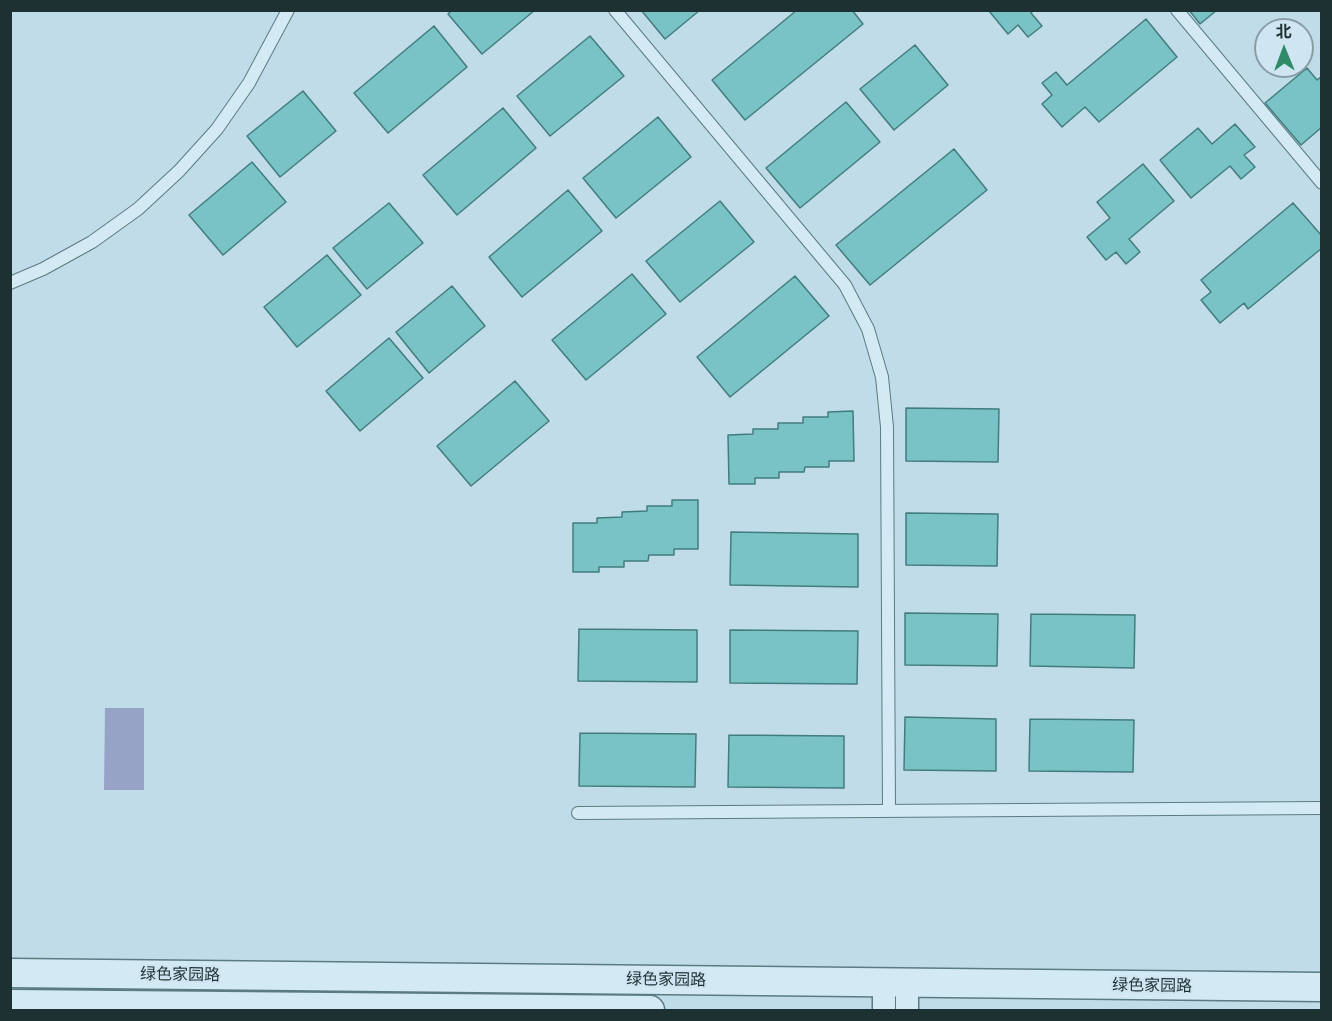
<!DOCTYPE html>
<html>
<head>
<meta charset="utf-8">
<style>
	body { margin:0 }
	#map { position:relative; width:1332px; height:1021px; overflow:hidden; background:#c0dce9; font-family:"Roboto Serif","Noto Sans SC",serif }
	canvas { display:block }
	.frame { position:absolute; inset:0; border:12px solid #1d3032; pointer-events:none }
	.north { position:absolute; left:1254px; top:18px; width:60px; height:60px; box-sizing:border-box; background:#cfe6f2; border:2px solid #889da5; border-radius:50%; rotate:359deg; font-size:16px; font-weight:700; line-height:24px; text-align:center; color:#1d3032 }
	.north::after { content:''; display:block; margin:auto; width:21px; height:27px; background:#2f8b67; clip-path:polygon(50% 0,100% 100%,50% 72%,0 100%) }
</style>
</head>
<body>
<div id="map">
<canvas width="1332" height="1021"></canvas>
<div class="frame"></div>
<div class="north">北</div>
</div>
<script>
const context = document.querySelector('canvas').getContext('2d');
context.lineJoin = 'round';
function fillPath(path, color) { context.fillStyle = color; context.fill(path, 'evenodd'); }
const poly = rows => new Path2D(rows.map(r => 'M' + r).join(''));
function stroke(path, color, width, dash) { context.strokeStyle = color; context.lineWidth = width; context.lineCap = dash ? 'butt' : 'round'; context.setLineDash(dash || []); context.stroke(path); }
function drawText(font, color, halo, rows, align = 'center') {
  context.font = font + ' "Roboto Serif","Noto Sans SC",serif'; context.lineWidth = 4.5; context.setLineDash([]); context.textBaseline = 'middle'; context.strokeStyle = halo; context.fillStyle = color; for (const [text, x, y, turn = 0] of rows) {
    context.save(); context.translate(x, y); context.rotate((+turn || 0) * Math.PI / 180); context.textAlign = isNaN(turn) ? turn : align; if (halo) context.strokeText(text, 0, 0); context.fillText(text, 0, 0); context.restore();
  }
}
fillPath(poly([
	[105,708,144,708,144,790,104,790]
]), '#96a3c6');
const building = poly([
	[452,10,535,10,482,54,448,14,452,10],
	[641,10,700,10,665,39,641,10],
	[797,10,852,10,863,24,745,120,712,80,797,10],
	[1034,10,1031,13,1042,26,1028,37,1018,25,1008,34,989,11,1034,10],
	[1189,10,1217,10,1200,24,1189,10],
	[1146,19,1177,57,1099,122,1085,107,1062,127,1042,104,1052,95,1042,83,1056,72,1067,85,1146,19],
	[434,26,467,67,388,133,354,93,434,26],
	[590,36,624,76,550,136,517,96,590,36],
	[915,45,948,85,894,130,860,89,915,45],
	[1307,68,1317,80,1322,76,1322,127,1301,145,1265,103,1307,68],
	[303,91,336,131,280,177,247,136,303,91],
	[846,102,880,142,800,208,766,168,846,102],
	[503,108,536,148,457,215,423,175,503,108],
	[658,117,691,157,616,218,583,178,658,117],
	[1235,124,1255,147,1244,155,1255,167,1241,179,1230,166,1191,198,1160,160,1198,128,1212,144,1235,124],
	[954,149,987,190,870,285,836,245,954,149],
	[252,162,286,202,223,255,189,215,252,162],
	[1143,164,1174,201,1129,239,1140,252,1126,264,1116,252,1106,260,1087,237,1110,218,1097,202,1143,164],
	[568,190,602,231,522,297,489,257,568,190],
	[720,201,754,242,680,302,646,261,720,201],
	[389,203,423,243,367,289,333,248,389,203],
	[1293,203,1322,236,1322,248,1248,309,1244,303,1220,323,1201,300,1211,292,1201,280,1293,203],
	[327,255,361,295,297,347,264,307,327,255],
	[632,274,666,314,586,380,552,340,632,274],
	[795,276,829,316,730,397,697,357,795,276],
	[452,286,485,326,429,373,396,332,452,286],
	[389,338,423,378,360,431,326,391,389,338],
	[515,381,549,421,471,486,437,446,515,381],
	[906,408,999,409,998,462,906,461,906,408],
	[853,411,854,461,829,461,829,467,805,467,804,472,779,472,779,478,755,478,755,484,729,484,728,435,753,434,753,429,778,429,778,423,803,423,803,417,828,417,828,412,853,411],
	[672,500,698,500,698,549,674,549,674,555,649,555,648,561,624,561,624,567,599,567,599,572,573,572,573,523,597,523,597,518,622,517,622,512,647,511,647,506,672,506,672,500],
	[906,513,998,514,997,566,906,565,906,513],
	[731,532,858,534,858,587,730,585,731,532],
	[905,613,998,614,997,666,905,665,905,613],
	[1031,614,1135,615,1134,668,1030,666,1031,614],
	[579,629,697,630,697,682,578,681,579,629],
	[730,630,858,631,857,684,730,683,730,630],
	[905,717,996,719,996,771,904,770,905,717],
	[1030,719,1134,720,1133,772,1029,771,1030,719],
	[580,733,696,734,695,787,579,786,580,733],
	[729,735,844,736,844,788,728,787,729,735]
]);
fillPath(building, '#79c2c5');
stroke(building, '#427d7e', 1.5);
const service = poly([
	[615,10,845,285,868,329,882,377,887,427,889,811],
	[1177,10,1322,183],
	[10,283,43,269,92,242,138,209,179,171,217,129,249,83,288,10],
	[578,813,1322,808]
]);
const minor = poly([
	[884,983,884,1010],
	[907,1010,907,983]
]);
const tertiary = poly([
	[10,973,1322,987],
	[10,1004,650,1010]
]);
stroke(service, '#5a7b81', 14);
stroke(minor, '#5a7b81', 25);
stroke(tertiary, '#5a7b81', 31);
stroke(service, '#d3eaf5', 12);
stroke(minor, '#d3eaf5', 22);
stroke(tertiary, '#d3eaf5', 28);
drawText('16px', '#1d3032', '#cfe6f2', [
	["绿色家园路",180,975,1],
	["绿色家园路",666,980,1],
	["绿色家园路",1152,986,1]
]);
</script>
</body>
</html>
